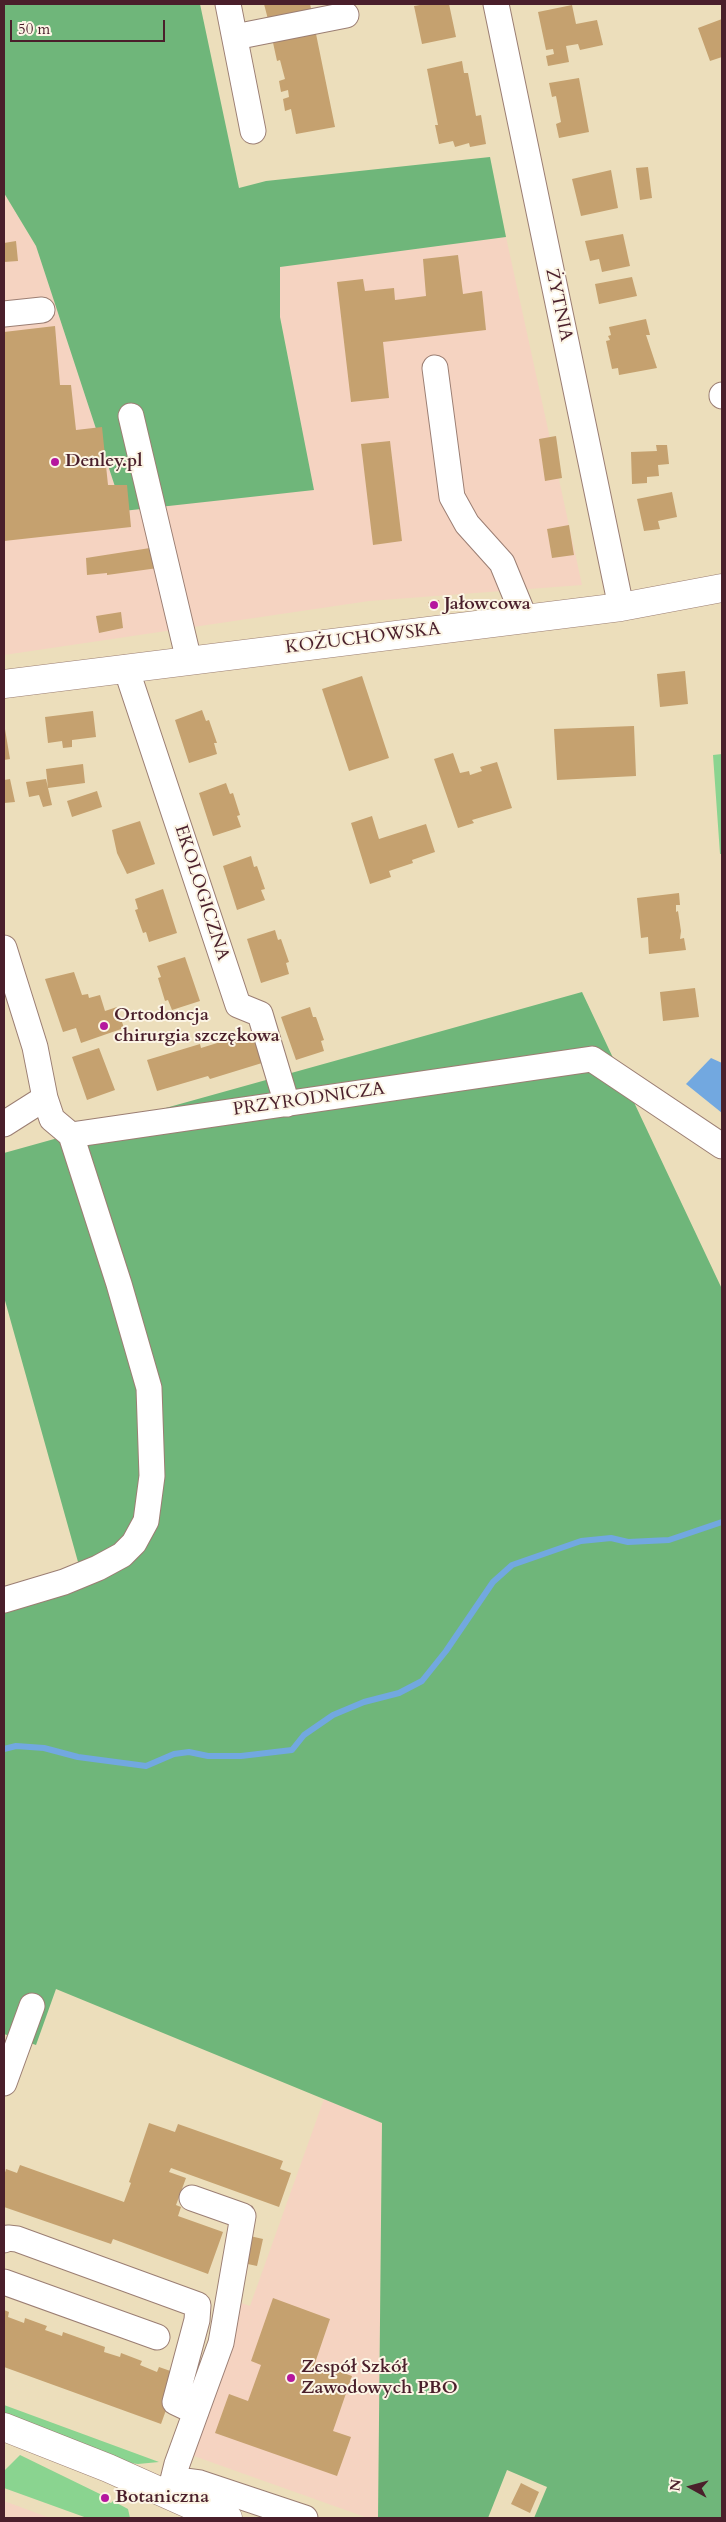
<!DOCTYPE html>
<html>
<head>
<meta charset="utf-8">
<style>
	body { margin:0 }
	#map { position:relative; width:726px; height:2522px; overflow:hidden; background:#ecdebb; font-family:Cardo,serif }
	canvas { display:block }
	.frame { position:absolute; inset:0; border:5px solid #4a1f2b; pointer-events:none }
	.north { position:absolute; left:666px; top:2462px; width:50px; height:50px; -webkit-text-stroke:4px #fcf5e5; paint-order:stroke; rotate:277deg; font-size:14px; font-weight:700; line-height:20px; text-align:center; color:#4a1f2b }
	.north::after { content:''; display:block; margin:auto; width:18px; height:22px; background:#4a1f2b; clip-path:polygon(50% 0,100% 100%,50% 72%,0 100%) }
	.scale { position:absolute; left:10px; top:20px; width:155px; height:22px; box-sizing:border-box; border:2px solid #4a1f2b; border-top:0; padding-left:6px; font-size:15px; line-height:18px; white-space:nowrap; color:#4a1f2b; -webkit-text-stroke:4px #fcf5e5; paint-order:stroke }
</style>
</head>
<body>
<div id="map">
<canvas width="726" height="2522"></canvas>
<div class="frame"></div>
<div class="north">N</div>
<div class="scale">50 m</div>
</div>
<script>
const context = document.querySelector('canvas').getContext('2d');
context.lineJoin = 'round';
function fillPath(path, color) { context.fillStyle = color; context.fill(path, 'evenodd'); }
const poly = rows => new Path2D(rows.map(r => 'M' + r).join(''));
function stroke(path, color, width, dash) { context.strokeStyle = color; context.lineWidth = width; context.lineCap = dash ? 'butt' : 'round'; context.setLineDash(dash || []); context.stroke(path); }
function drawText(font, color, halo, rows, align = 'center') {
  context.font = font + ' Cardo,serif'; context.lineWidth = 4; context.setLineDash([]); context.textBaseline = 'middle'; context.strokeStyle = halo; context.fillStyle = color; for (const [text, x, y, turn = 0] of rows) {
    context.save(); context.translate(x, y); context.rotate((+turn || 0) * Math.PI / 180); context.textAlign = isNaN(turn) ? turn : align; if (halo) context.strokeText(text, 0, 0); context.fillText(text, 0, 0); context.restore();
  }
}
fillPath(poly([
	[4,193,36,246,291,370,280,317,279,266,506,237,582,585,369,601,4,655],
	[324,2099,382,2123,378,2518,368,2518,177,2450,232,2300,250,2306],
	[4,2501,50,2518,4,2518]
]), '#f5d3c1');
fillPath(poly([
	[722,754,722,854,720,854,713,755],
	[4,2405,159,2462,138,2464,130,2463,4,2417],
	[20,2455,102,2495,101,2498,111,2503,113,2501,128,2509,130,2518,87,2518,4,2488,4,2471]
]), '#8ad490');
fillPath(poly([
	[4,4,200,4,239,188,266,181,490,157,506,237,280,267,280,317,314,490,123,511,36,246,4,193],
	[582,992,722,1289,722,2518,534,2518,547,2487,507,2470,488,2518,378,2518,382,2123,56,1989,36,2045,4,2034,4,1611,85,1587,4,1297,4,1153]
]), '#6fb67a');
fillPath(poly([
	[711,1058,722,1063,722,1113,686,1084]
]), '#72a8e0');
stroke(poly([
	[4,1749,16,1746,44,1748,78,1757,146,1766,174,1754,189,1752,208,1756,241,1756,292,1750,304,1735,333,1715,364,1702,399,1693,422,1681,446,1651,493,1582,512,1565,581,1541,611,1538,628,1542,669,1540,722,1522]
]), '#72a8e0', 6);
fillPath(poly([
	[264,4,310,4,313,17,270,27],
	[426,4,449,4,456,37,422,44,414,6],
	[572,5,576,24,597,20,603,45,580,50,578,44,566,46,569,62,548,66,546,56,554,54,553,49,546,50,538,12],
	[722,19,722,57,710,61,698,28],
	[315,29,335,127,296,134,291,109,285,111,283,99,289,97,288,90,281,92,279,81,285,79,280,60,277,61,272,38],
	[462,61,464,73,468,73,476,116,481,115,486,144,470,147,469,143,455,147,453,141,439,144,435,125,438,125,427,69],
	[579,78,589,132,559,138,556,124,561,122,556,96,552,97,549,83],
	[648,167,652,198,640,200,636,168],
	[611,170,618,208,581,216,572,179],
	[623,234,630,266,602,272,599,259,590,261,585,241],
	[16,241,18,261,4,262,4,243],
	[458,255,463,294,482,291,486,330,383,342,389,398,351,402,337,282,363,279,365,291,394,288,395,300,426,296,423,259],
	[632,277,637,296,599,304,595,284],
	[646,319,650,335,646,335,657,368,619,375,618,368,612,369,606,341,610,340,608,336,611,335,609,327],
	[55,326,60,385,71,385,76,430,102,427,108,485,127,485,131,527,4,541,4,332],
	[556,436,562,478,545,481,539,439],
	[390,441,402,541,373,545,361,444],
	[656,445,667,445,669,464,658,465,659,476,647,477,647,483,632,484,631,452,657,451],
	[672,492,677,517,658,521,660,529,644,531,637,499],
	[569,525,574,555,552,558,547,529],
	[150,548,158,568,107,575,107,573,87,575,86,558],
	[439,600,440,606,428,607,428,602],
	[121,612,123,628,99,633,96,616],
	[685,671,688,704,660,707,657,674],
	[362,676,389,758,349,771,322,689],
	[202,710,206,721,209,720,217,743,214,743,217,754,189,763,175,720],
	[93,711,96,737,72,740,72,747,63,748,62,741,48,743,45,717],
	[4,723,10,759,4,760],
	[634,726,636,776,557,780,554,729],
	[453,753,460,773,469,771,470,775,482,771,480,767,497,762,512,808,472,820,474,823,458,828,434,759],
	[83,764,85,783,48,788,52,805,43,807,39,795,29,797,26,782,46,779,48,788,46,769],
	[10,779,15,802,4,803,4,780],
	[226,783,230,794,233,793,240,815,237,816,241,827,213,836,199,793],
	[97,791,102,807,72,817,67,801],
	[372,816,379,839,426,824,435,852,412,860,413,863,389,871,391,877,370,884,351,823],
	[140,821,155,864,127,874,117,853,112,830],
	[251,856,254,867,257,866,265,889,261,890,265,900,237,910,223,866],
	[163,889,177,933,149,942,146,932,143,933,135,910,138,909,135,899],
	[679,893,680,905,676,905,676,912,678,911,681,931,680,939,684,938,686,950,649,954,648,937,641,938,637,898],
	[275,930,278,940,281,939,289,962,286,963,289,974,261,983,247,939],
	[185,957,200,1001,172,1010,168,1000,165,1001,158,978,161,977,157,966],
	[74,972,82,995,88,994,89,998,100,995,105,1011,117,1007,124,1028,81,1043,76,1028,63,1032,45,979],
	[695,988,699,1017,663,1021,660,992],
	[310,1007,313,1017,316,1017,324,1040,321,1041,324,1051,296,1060,281,1017],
	[253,1032,262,1063,210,1079,208,1076,157,1091,147,1060,200,1044,201,1048],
	[99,1048,115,1090,87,1100,72,1057],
	[149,2123,175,2132,178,2124,283,2161,280,2169,291,2173,279,2207,171,2168,169,2172,186,2178,176,2205,181,2207,178,2216,223,2232,208,2274,113,2239,111,2244,4,2207,4,2176,6,2169,17,2173,20,2165,124,2202,131,2183,129,2182],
	[250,2236,263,2239,257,2266,243,2263],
	[273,2298,330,2319,315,2363,352,2376,333,2431,351,2437,337,2476,215,2433,229,2394,248,2401,261,2365,251,2361],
	[4,2310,9,2312,8,2317,24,2323,25,2318,47,2326,45,2330,62,2336,63,2332,105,2347,104,2352,120,2357,121,2353,142,2361,140,2365,157,2372,159,2367,179,2374,161,2424,4,2367],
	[521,2483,539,2492,530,2513,511,2504]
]), '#c5a16f');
const minor = poly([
	[228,4,253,131],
	[496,4,621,607],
	[235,37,346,15],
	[4,314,42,310],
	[435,368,452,497,467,524,502,563,525,619],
	[722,395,722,396],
	[131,416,189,661],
	[126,668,238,1005,260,1014,287,1104],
	[4,948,35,1047,45,1098,52,1119,71,1135,119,1284,149,1388,152,1476,146,1521,134,1543,122,1555,98,1568,64,1582,4,1600],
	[4,1124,45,1098],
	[71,1135,592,1059,722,1146],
	[4,2083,32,2006],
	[4,2240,8,2238,17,2239,198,2305,197,2320,175,2402,196,2412],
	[4,2282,157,2337],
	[172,2484,177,2464,221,2343,243,2216,192,2198],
	[163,2492,172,2484,185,2481,200,2483,305,2518]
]);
const major = poly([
	[4,684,621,607,722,588],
	[4,2427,108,2468,193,2506,228,2518]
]);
stroke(minor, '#9b7e73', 27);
stroke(major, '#9b7e73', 29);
stroke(minor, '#fff', 25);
stroke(major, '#fff', 28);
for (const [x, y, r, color] of [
	[55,462,5,"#b5179e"],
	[434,605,5,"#b5179e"],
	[104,1026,5,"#b5179e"],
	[291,2378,5,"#b5179e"],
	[105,2498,5,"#b5179e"]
]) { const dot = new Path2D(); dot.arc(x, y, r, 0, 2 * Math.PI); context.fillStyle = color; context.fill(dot); stroke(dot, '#fcf5e5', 2); }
drawText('18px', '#4a1f2b', '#fcf5e5', [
	["ŻYTNIA",558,305,78],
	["KOŻUCHOWSKA",363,639,-7],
	["EKOLOGICZNA",201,893,72],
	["PRZYRODNICZA",309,1100,-8]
]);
drawText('bold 18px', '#4a1f2b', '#fcf5e5', [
	["Denley.pl",65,462],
	["Jałowcowa",444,605],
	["Ortodoncja",114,1016],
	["chirurgia szczękowa",114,1037],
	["Zespół Szkół",301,2368],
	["Zawodowych PBO",301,2389],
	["Botaniczna",115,2498]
], 'left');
</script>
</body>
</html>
